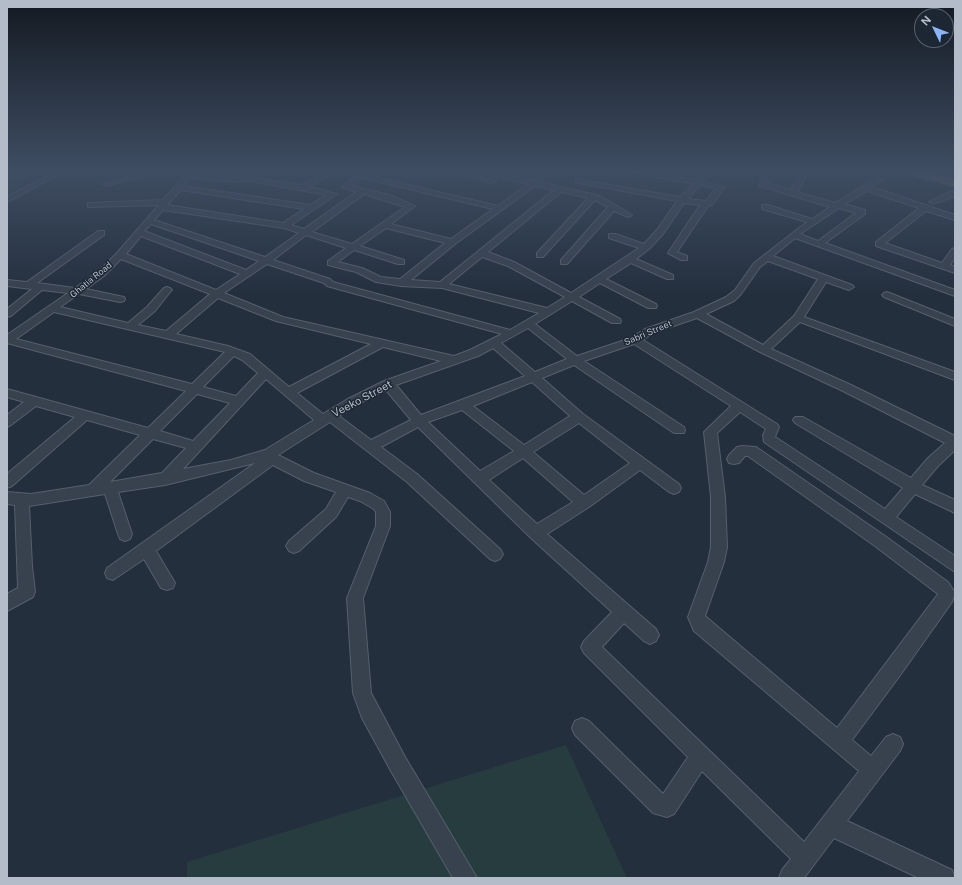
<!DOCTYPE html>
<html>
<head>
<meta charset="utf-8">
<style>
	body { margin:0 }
	#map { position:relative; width:962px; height:885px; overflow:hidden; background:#242f3e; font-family:"Public Sans",sans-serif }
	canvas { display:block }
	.frame { position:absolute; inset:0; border:8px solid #b4bcc9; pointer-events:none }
	.north { position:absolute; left:914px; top:8px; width:40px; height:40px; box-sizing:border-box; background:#1d2633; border:1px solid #59626f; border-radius:50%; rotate:313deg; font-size:11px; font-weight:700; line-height:16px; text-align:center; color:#b4bcc9 }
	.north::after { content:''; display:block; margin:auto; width:14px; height:18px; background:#8ab4f8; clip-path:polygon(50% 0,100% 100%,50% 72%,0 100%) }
</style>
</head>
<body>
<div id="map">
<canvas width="962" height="885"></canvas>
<div class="frame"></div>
<div class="north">N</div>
</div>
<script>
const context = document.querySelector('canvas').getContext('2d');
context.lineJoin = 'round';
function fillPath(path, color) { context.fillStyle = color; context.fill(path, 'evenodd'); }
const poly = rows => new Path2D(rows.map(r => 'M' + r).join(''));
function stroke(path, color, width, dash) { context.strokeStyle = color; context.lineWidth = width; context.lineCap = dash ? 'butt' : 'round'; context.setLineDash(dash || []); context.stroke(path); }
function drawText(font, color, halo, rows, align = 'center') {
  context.font = font + ' "Public Sans",sans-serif'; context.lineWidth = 3; context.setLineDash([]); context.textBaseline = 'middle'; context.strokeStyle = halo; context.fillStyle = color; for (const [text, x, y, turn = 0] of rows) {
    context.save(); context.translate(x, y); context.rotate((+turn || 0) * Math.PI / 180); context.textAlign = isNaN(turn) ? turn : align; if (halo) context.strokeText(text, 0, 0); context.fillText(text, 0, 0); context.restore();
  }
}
fillPath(poly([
	[7,171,33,171,7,201],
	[566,745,627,878,187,878,187,862]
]), '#263c3f');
const minor = poly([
	[56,171,65,171,7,202,7,197,56,171],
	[150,171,162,171,107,186,103,184,150,171],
	[189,171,196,171,194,174,239,178,245,176,302,185,328,171,336,171,310,187,337,194,291,225,304,229,356,192,342,187,363,171,370,171,366,175,498,206,528,184,479,173,479,171,490,171,532,181,541,171,548,171,539,182,600,196,632,215,628,217,614,211,567,264,561,264,561,260,608,207,595,200,543,257,537,257,537,253,588,198,561,192,488,252,514,262,571,293,639,248,609,238,609,234,615,234,644,244,657,230,677,201,579,183,576,183,576,179,680,197,693,184,628,171,643,171,696,180,705,171,712,171,703,182,725,187,712,205,708,206,677,252,687,256,687,260,681,260,668,253,700,205,684,203,663,234,649,249,636,259,673,275,673,279,667,279,631,263,606,279,656,304,657,306,656,308,648,308,600,283,579,297,620,319,621,321,620,323,612,323,572,301,535,324,577,356,631,338,645,329,694,312,726,297,735,290,754,263,807,222,762,209,762,205,768,205,812,219,830,207,760,186,759,184,766,175,756,171,774,172,775,174,768,183,791,190,800,174,789,171,809,171,797,192,835,203,889,171,897,171,872,187,955,215,955,220,926,211,885,243,942,263,952,249,955,248,955,258,950,265,955,267,955,273,876,246,876,242,919,208,867,191,845,204,865,210,865,214,825,243,955,290,955,296,795,238,773,256,852,285,854,287,849,290,826,282,804,317,955,372,955,380,800,322,771,349,851,385,955,436,955,450,938,466,922,485,955,500,955,513,915,494,896,517,955,556,955,572,764,442,763,435,766,429,740,412,717,433,725,497,727,547,724,562,705,616,837,728,938,594,875,546,748,456,745,456,739,463,734,464,729,463,727,459,729,455,737,447,742,446,756,447,885,536,948,582,955,593,952,602,901,674,852,740,871,756,886,737,893,734,900,737,903,744,900,751,847,821,952,870,955,878,919,878,834,838,804,878,779,878,782,870,791,859,702,771,674,814,667,817,653,813,575,735,572,728,575,721,582,718,589,721,663,794,688,757,584,653,581,647,584,641,612,612,531,538,418,427,381,447,417,474,500,549,503,554,500,559,495,561,490,559,407,482,330,422,278,455,314,473,370,493,384,501,390,512,390,526,363,598,371,693,405,757,477,878,453,878,391,771,362,718,353,693,347,598,376,526,376,512,374,509,360,501,348,497,336,517,299,551,294,553,289,551,286,546,289,541,326,509,336,492,304,481,273,465,156,551,175,583,173,588,167,590,161,588,144,559,113,580,107,578,105,573,107,568,255,463,165,485,118,492,132,534,130,539,125,541,120,539,118,534,105,494,29,506,32,566,35,592,33,597,7,611,7,594,18,588,15,505,7,504,7,492,31,494,89,485,140,435,87,420,12,486,7,488,7,474,75,417,36,406,11,425,7,427,7,415,24,402,7,397,7,389,148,428,186,391,7,343,7,335,68,293,42,290,11,316,7,317,7,309,32,289,7,286,7,280,27,282,98,231,104,231,104,235,37,283,75,288,98,272,117,253,159,205,91,207,88,207,88,203,163,200,189,171],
	[190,178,240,182,246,180,326,195,310,205,184,186,190,178],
	[362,178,493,209,451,239,391,224,415,206,389,195,352,186,362,178],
	[700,185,716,188,706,201,688,199,700,185],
	[535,186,554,190,440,282,411,280,455,244,535,186],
	[181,190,304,209,283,223,167,205,181,190],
	[364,194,405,207,352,244,312,232,364,194],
	[839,208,856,213,818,241,800,234,839,208],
	[163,210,284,228,299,233,265,257,154,220,163,210],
	[151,224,259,261,246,270,144,231,151,224],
	[386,228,445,243,400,279,381,277,362,268,338,262,354,250,398,264,404,264,404,260,360,246,386,228],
	[306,235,346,248,328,261,328,265,356,272,376,282,401,286,442,288,539,313,510,330,333,282,330,279,273,260,306,235],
	[141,236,240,274,216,290,126,254,141,236],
	[482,257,508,266,565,297,547,308,449,284,482,257],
	[121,259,210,294,166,331,138,325,155,311,170,292,172,290,170,288,167,287,164,288,147,307,128,323,60,307,79,294,120,302,124,301,125,299,124,297,86,289,104,276,121,259],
	[768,261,818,279,794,316,763,345,706,314,734,301,741,294,760,267,768,261],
	[267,264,324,283,327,286,502,334,470,350,454,356,283,317,224,293,267,264],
	[218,298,276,321,371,344,289,387,250,354,228,346,176,334,218,298],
	[54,312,221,351,225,352,192,384,16,339,54,312],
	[697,318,760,352,843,391,945,443,928,458,911,478,803,417,795,417,793,420,795,423,903,488,885,509,775,437,779,427,777,424,643,340,653,333,697,318],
	[528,328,567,359,535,372,501,343,528,328],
	[634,344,731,406,704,432,711,497,711,547,708,562,688,617,694,631,859,771,804,842,602,647,624,623,644,641,650,644,656,641,659,635,656,629,547,534,589,507,640,470,669,492,674,494,679,492,681,488,679,484,583,414,542,378,574,365,674,433,684,433,685,430,684,427,584,361,634,344],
	[383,347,441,361,384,381,346,400,323,414,297,393,383,347],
	[493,348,525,376,421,415,396,385,478,356,493,348],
	[234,356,242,360,258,373,236,396,203,387,234,356],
	[266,379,314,420,265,450,231,460,183,469,266,379],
	[532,382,570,416,524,445,473,406,532,382],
	[386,390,411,420,371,440,339,416,354,406,386,390],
	[197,394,230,403,193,441,160,431,197,394],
	[462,410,514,451,480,471,428,422,462,410],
	[579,423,630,463,584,495,533,452,579,423],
	[153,439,186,448,162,473,110,482,153,439],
	[523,458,573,502,537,524,489,480,523,458],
	[446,171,458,171,496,181,492,183,446,171],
	[715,171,732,171,733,172,729,174,715,171],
	[952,191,955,191,955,196,933,204,929,202,952,191],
	[887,292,955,319,955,326,884,297,882,295,884,293,887,292]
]);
const trunk = poly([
	[905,171,924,171,955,179,955,187,907,174,905,171]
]);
stroke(minor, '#565f6c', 2);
stroke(trunk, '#434c59', 2);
fillPath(minor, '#38414e');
fillPath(trunk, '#656462');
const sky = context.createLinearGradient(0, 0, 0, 295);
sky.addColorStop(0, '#141a22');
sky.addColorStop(0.58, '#3f4d63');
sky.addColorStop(1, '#3f4d6300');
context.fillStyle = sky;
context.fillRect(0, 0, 962, 295);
drawText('9px', '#b4bcc9', '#1d2633', [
	["Ghatia Road",91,280,-39],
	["Sabri Street",648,333,-23]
]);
drawText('11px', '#b4bcc9', '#1d2633', [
	["Veeko Street",362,399,-28]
]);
</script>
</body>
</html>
